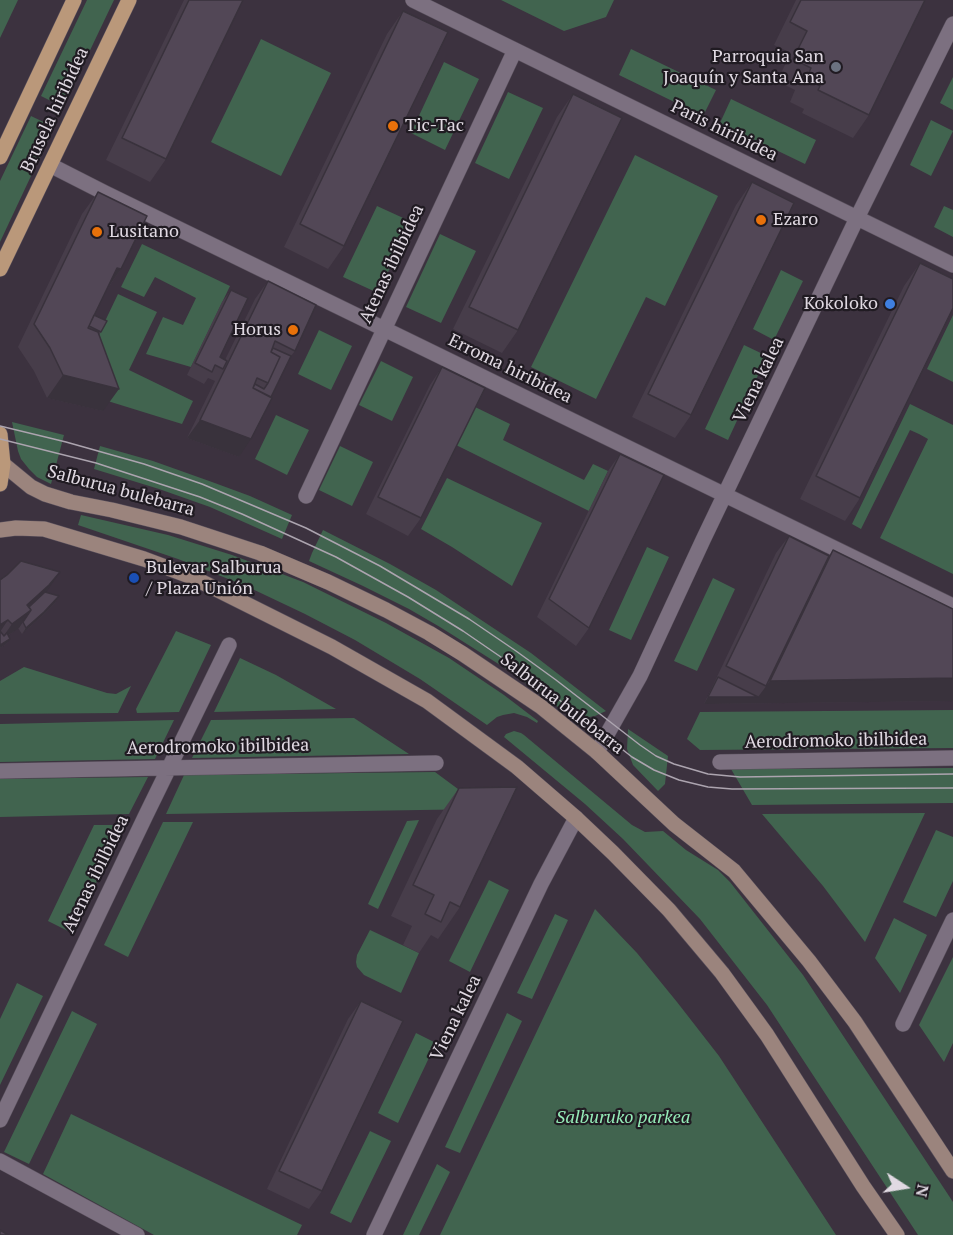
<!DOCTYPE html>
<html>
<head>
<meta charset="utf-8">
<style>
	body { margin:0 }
	#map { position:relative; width:953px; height:1235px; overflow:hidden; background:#3c323f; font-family:"PT Serif",serif }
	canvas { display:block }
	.north { position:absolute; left:875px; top:1157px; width:60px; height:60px; -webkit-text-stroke:4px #201b22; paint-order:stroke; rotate:102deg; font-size:16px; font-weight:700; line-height:24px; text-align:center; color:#e0d9e2 }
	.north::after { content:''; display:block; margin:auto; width:21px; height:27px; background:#e0d9e2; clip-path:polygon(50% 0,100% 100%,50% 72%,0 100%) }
</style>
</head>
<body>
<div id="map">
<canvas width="953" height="1235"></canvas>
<div class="north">N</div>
</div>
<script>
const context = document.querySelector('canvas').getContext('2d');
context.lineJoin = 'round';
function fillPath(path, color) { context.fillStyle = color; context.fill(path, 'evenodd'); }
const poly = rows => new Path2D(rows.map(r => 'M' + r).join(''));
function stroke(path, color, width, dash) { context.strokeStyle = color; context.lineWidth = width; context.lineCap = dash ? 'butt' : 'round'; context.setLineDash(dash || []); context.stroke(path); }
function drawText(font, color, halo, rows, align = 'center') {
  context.font = font + ' "PT Serif",serif'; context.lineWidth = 4.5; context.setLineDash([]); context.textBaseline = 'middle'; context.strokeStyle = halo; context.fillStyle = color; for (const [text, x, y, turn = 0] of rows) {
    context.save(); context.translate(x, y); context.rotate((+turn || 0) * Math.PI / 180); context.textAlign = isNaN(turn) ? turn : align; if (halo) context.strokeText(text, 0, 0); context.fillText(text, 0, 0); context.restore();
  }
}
fillPath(poly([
	[0,0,18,0,0,38],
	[87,0,114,0,63,107,41,96],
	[501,0,614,0,606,17,564,31],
	[261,39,331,73,281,176,211,142],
	[631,49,716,90,703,116,619,75],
	[444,62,479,79,445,150,411,133],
	[953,77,953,110,940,103],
	[508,92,543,108,509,179,475,163],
	[731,99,816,140,805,164,720,123],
	[31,116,54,127,0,242,0,181],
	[931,120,953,131,931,176,910,165],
	[635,155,718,196,665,306,646,297,596,399,531,367],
	[377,206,412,222,378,293,343,277],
	[944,206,953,210,953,237,934,227],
	[440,234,476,251,441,323,406,307],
	[142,244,230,286,191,367,146,354,163,317,183,325,196,298,155,277,144,297,121,287],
	[781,270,803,281,774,340,753,329],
	[118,294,157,312,129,370,193,401,182,424,98,398,97,338],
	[953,315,953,382,927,369],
	[319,330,352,346,331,390,298,374],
	[744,345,767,356,728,440,705,429],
	[381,361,413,377,392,421,359,405],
	[910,404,953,425,953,574,880,538,928,439,919,434,910,430,861,529,852,524],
	[473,406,510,424,503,440,584,480,593,464,608,471,589,511,454,444],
	[276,415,309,430,287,475,255,459],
	[12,422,64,435,51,484,37,477,29,469,21,459,18,451],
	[100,446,153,461,212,482,250,496,292,515,282,539,210,507,159,489,94,469],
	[340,446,373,462,352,506,319,490],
	[447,478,542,523,512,586,452,547,421,529],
	[81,515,168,535,232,555,303,582,386,623,449,658,504,695,538,721,537,723,527,717,514,713,503,715,497,717,487,725,420,679,355,640,305,614,246,586,178,559,78,525],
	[323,530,390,564,436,590,531,653,606,711,595,716,584,718,566,713,508,670,440,627,409,609,363,586,309,561,312,553],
	[647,547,669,557,631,640,609,630],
	[713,578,735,589,697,671,674,661],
	[176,631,211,645,179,712,137,713,136,709],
	[240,658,276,675,336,709,214,712],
	[24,667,107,693,116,694,131,686,118,713,0,714,0,681],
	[953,710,953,748,700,750,687,739,700,712],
	[354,718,409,754,192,758,211,720],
	[174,720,155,759,0,762,0,724],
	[628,729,668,756,665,784,658,791,633,765,627,749],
	[514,731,521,733,524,735,632,825,645,832,663,831,686,850,718,870,730,882,803,975,953,1202,953,1235,918,1235,767,1005,700,919,623,839,585,804,504,737,506,734],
	[953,768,953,803,752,805,731,769],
	[435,772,485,809,166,814,184,775],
	[148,777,129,814,0,817,0,779],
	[925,813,865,942,823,886,762,814],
	[419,820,378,909,368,904,407,821],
	[163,822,193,822,128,957,104,945],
	[94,825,124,825,72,933,48,921],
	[936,830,953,837,953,881,936,917,903,902],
	[489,880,509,890,470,972,449,961],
	[595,909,637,953,677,1002,719,1056,836,1235,440,1235],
	[555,914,568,920,532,999,517,993],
	[894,918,927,935,900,993,875,958],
	[370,930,419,953,401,993,364,975,357,967,356,962,357,955],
	[953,957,953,1043,944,1062,919,1025],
	[17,983,43,996,0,1085,0,1019],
	[72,1011,97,1024,29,1164,4,1152],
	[507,1013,522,1021,460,1153,445,1147],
	[416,1033,436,1043,398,1123,378,1113],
	[71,1114,302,1225,297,1235,154,1235,43,1174],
	[370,1131,391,1141,351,1223,330,1213],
	[437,1164,450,1172,419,1235,403,1235]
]), '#41644f');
const street = poly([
	[413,0,953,265],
	[50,165,105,193,953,606],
	[306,496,515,50],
	[597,752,640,676,703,540,857,218,953,24],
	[720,762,953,758],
	[0,771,436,763],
	[903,1024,953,920],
	[0,1120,145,817,229,645],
	[0,1161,137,1235],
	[374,1235,541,884,576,818]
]);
const secondary = poly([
	[3,464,31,487,45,494,71,502,112,510,181,527,260,553,328,582,386,610,429,633,463,654,540,706,597,752,674,824,734,871,809,961,855,1022,953,1171],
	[0,530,16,528,44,529,144,559,192,577,332,647,427,701,517,767,576,818,613,853,669,910,722,973,767,1035,863,1186,897,1235]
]);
const primary = poly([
	[0,157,74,0],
	[0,269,129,0],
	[0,434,3,464,0,484]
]);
stroke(street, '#584f5b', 16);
stroke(secondary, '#584f5b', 16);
stroke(primary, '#584f5b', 16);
stroke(street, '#7c7080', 15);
stroke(secondary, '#9b847d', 15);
stroke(primary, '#ba987a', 15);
stroke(poly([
	[0,426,66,442,144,464,202,484,306,528,380,566,469,619,516,651,556,680,640,745,656,756,674,764,708,774,740,777,953,774],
	[0,439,96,463,200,497,242,514,336,557,408,597,463,631,530,677,632,757,654,770,679,780,708,787,732,789,953,788]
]), '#aca4af', 1.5);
fillPath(poly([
	[184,0,243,0,166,159,150,182,106,160],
	[796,0,925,0,869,115,853,138,802,113,804,109,790,102,795,90,777,81,791,53,774,45],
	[403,11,344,246,328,269,284,247,387,34],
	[573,94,518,330,502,353,453,329,557,117],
	[752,182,691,415,675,438,632,417,736,205],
	[98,192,121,269,106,291,94,315,101,332,99,335,103,411,47,398,34,371,18,347,82,214],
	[920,263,860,498,845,521,800,499,904,286],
	[268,281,295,351,291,356,271,397,239,457,187,438,215,381,208,378,204,384,187,375,222,302,231,290,220,357,225,360,255,299],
	[442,367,421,518,408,536,366,514,430,385],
	[620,454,589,628,576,646,537,617,608,471],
	[789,536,829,556,833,550,953,701,704,704,776,553],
	[0,580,59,596,55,603,40,618,22,634,18,628,8,636,10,639,5,645,0,648],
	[459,788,460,907,438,939,431,935,419,953,403,945,412,926,391,916,437,819],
	[361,1001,322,1191,309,1209,267,1189,348,1019]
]), '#473d4a');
fillPath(poly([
	[117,268,121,269,105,292],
	[63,375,119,389,103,411,47,398],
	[200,420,251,439,239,457,187,438],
	[60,572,48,590,37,602,20,618,27,605],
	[59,596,55,603,40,618,22,634,26,628],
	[31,610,19,628,0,641,12,624],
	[8,620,0,632,0,625],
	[10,639,5,645,0,648,0,645],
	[953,678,953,701,704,704,708,697,758,697,770,681]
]), '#39323c');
const building = poly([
	[189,0,243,0,166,159,122,138,189,0],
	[801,0,925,0,869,115,818,90,820,86,806,79,811,68,793,59,807,31,790,22,801,0],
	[403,11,448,32,344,246,300,224,403,11],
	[573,94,622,118,518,330,469,307,573,94],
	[752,182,794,203,691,415,648,394,752,182],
	[98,192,147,216,121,269,117,268,88,328,98,332,119,389,63,375,50,348,34,324,98,192],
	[920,263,953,279,953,308,860,498,816,476,920,263],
	[268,281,316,305,295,351,275,341,271,352,280,357,268,383,257,378,253,388,272,398,251,439,200,420,268,281],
	[231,290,248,298,220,357,227,361,223,369,215,365,212,372,195,363,231,290],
	[94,315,107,321,101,332,89,326,94,315],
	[273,348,291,356,271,397,253,388,255,384,264,389,268,383,280,357,271,352,273,348],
	[442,367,485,388,421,518,378,497,442,367],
	[620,454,664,475,589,628,549,599,620,454],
	[789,536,829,556,766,686,726,666,789,536],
	[833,550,953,609,953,678,770,681,833,550],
	[21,561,60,572,49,585,27,605,31,610,12,624,8,620,0,625,0,580,7,575,21,561],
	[45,592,59,596,44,612,26,628,23,622,31,610,29,607,45,592],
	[0,631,4,636,7,633,10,639,0,645,0,631],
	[718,677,758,697,708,697,718,677],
	[517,787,460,907,450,902,441,922,425,914,434,895,413,885,459,788,517,787],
	[361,1001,403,1021,322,1191,279,1171,361,1001],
	[0,1230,8,1235,0,1235,0,1230]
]);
fillPath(building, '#524756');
stroke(building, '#39323c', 1.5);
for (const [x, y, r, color] of [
	[836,67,6,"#6b7280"],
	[393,126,6,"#e8710a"],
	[761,220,6,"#e8710a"],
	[97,232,6,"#e8710a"],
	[890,304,6,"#3f7fe0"],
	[293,330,6,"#e8710a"],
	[134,578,6,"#1a4fb4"]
]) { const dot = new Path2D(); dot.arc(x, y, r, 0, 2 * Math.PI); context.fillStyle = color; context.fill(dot); stroke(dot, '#201b22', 2); }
drawText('18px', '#e0d9e2', '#201b22', [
	["Parroquia San",824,57,"right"],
	["Joaquín y Santa Ana",824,78,"right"],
	["Tic-Tac",405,126],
	["Ezaro",773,220],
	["Lusitano",109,232],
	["Kokoloko",878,304,"right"],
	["Horus",281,330,"right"],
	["Bulevar Salburua",146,568],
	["/ Plaza Unión",146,589]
], 'left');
drawText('18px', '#e0d9e2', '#201b22', [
	["Brusela hiribidea",55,110,-65],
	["Paris hiribidea",724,131,26],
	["Atenas ibilbidea",392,264,-65],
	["Erroma hiribidea",510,369,26],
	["Viena kalea",759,380,-64],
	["Salburua bulebarra",121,491,15],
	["Salburua bulebarra",562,704,38],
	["Aerodromoko ibilbidea",836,741,-1],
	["Aerodromoko ibilbidea",218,747,-1],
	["Atenas ibilbidea",96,874,-64],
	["Viena kalea",456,1018,-64]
]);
drawText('italic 18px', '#96edb9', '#201b22', [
	["Salburuko parkea",623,1118]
]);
</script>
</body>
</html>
